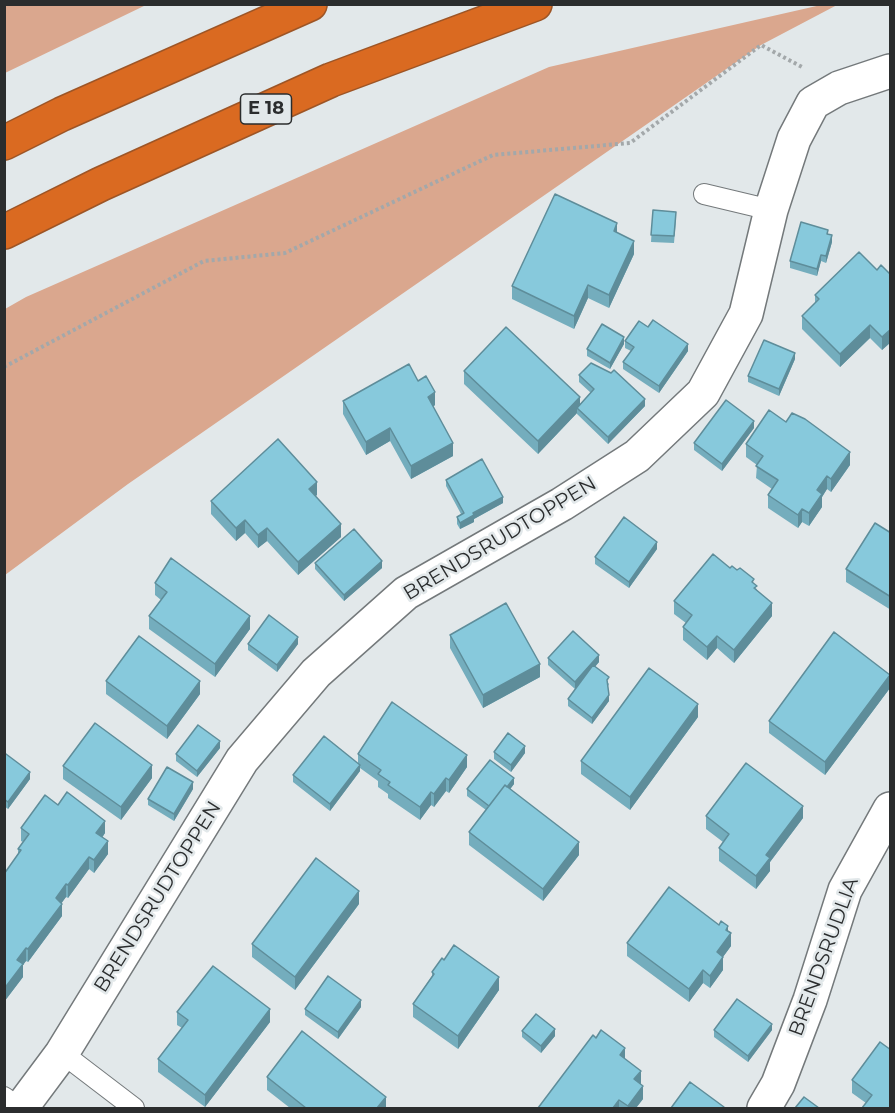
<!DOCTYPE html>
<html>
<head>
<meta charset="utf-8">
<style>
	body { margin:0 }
	#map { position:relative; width:895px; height:1113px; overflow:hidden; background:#e2e8ea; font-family:Montserrat,sans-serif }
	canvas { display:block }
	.frame { position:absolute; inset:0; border:6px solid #2b2d2e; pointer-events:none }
</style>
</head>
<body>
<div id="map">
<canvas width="895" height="1113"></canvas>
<div class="frame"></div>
</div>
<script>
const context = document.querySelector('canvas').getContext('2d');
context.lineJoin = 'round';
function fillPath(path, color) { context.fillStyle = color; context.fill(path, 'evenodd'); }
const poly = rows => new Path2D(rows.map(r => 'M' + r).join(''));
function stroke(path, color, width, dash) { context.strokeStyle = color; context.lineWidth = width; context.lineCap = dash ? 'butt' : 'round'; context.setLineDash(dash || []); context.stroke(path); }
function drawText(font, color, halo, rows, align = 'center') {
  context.font = font + ' Montserrat,sans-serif'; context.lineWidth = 5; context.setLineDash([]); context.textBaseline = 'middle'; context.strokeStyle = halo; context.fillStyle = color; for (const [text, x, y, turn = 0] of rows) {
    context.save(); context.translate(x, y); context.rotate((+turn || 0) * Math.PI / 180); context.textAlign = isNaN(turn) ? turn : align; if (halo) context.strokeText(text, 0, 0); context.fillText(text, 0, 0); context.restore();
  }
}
fillPath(poly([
	[5,4,146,4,146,5,5,73],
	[821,5,837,5,761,45,128,484,5,575,5,309,26,297,549,67]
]), '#daa78e');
const lane = poly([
	[704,194,771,210],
	[62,1053,134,1108],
	[4,1097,19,1108]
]);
const street = poly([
	[21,1108,62,1053,242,760,316,673,406,593,562,504,637,456,703,393,746,314,771,210,794,139,813,103,839,88,890,71],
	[764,1108,778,1084,810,1000,845,890,890,809]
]);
const highway = poly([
	[4,143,62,114,310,4],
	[4,232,101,184,331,80,535,4]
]);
stroke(lane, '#74797b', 22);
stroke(street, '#74797b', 36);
stroke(highway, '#9d5526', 36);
stroke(poly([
	[4,367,204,261,285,253,493,155,630,143,761,45,802,67]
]), '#a3a8aa', 4, [3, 3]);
stroke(lane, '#fff', 20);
stroke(street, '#fff', 33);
stroke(highway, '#da6a21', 33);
fillPath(poly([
	[653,210,676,219,674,243,651,242],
	[617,233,634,254,609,308,588,298,574,329,512,299,512,286],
	[828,234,832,242,826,263,821,261,817,276,790,268,790,261],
	[877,270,891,275,891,342,882,350,870,338,840,367,802,329,802,316,815,304,815,295],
	[625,341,688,351,659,393,623,369,623,362,631,351,625,348],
	[624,344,610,369,587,356,587,349],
	[795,359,779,396,748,382,748,376],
	[464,371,580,404,591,393,579,382,579,375,645,406,608,444,577,414,577,413,538,454,464,384],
	[418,381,435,405,433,407,453,456,411,479,390,441,366,455,343,414,343,401],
	[754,428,722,471,694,450,694,443],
	[746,444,850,465,831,492,827,489,822,497,822,507,809,526,802,522,798,528,768,508,768,495,772,489,756,478,757,465,746,457],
	[446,480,503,503,474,519,474,522,460,529,457,524,457,517,461,514,446,486],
	[317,495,315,496,341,537,298,575,267,541,258,548,245,533,236,541,211,514,211,501],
	[891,533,891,610,846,582,846,569],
	[657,549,629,588,595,564,595,557],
	[315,563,382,568,344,601,315,569],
	[730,568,754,584,757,590,772,616,734,663,717,648,707,660,683,640,683,627,686,623,674,614,674,601],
	[155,583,250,629,215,677,149,629,149,616,161,600,155,595],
	[450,635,540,677,483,708,450,648],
	[248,644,298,644,277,672,248,650],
	[548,658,599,662,595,667,609,684,608,686,609,701,592,724,568,706,568,699,579,684,575,689,548,665],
	[106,681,200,694,167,739,106,694],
	[890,688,825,775,769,733,769,721],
	[698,717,630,810,581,774,581,761],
	[220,748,197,777,176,761,176,754],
	[494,752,525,753,511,772,494,759],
	[358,754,467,767,449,793,446,791,434,807,431,805,420,820,388,798,388,794,378,787,378,781,360,768,360,771,330,811,293,782,293,775,358,763],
	[4,756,30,779,8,809,4,806],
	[63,766,152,778,121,820,63,779],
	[514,784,510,789,579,855,543,901,469,845,469,832,486,810,467,796,467,789],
	[193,789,174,821,148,805,148,799],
	[706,816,803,818,770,862,770,871,756,889,719,861,719,848,723,842,706,829],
	[21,828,105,833,102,838,108,854,94,873,89,869,68,898,66,897,61,903,62,916,28,962,26,961,23,965,23,977,4,1002,4,874,18,854,18,849,23,842,21,841],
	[359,904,295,990,252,957,252,944],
	[728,931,731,946,723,957,723,970,710,988,703,983,689,1002,627,956,627,943],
	[432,972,499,990,458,1049,413,1017,413,1004,432,976],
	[361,1007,338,1039,305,1015,305,1009],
	[177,1012,270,1022,205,1107,158,1072,158,1059,182,1028,177,1025],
	[714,1030,772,1030,748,1062,714,1037],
	[522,1031,555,1036,541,1053,522,1037],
	[625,1059,641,1084,643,1099,636,1108,538,1108],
	[267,1077,386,1108,290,1108,267,1090],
	[852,1080,891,1108,866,1103,852,1093]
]), '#74adbd');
fillPath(poly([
	[617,223,617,236,614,231],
	[832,235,832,242,826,263,826,256],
	[634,241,634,254,609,308,609,295],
	[821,255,821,261,817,276,817,269],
	[588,285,588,298,574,329,574,316],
	[870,325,870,338,840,367,840,354],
	[891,329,891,342,882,350,882,337],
	[624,337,624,344,610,369,610,363],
	[688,344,688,351,659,393,659,386],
	[795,353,795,359,779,396,779,389],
	[435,392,435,405,428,410,428,397],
	[580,397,580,410,577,408,577,413,538,454,538,441],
	[645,399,645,406,608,444,608,437],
	[754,421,754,428,722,471,722,464],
	[390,428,390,441,366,455,366,442],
	[453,443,453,456,411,479,411,466],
	[850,452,850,465,831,492,831,479],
	[827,476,827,489,822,497,822,507,809,526,809,513,817,490],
	[317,482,317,495,309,502,309,489],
	[503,497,503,503,474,519,474,522,460,529,460,523,473,513],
	[802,509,802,522,798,528,798,515],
	[245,520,245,533,236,541,236,528],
	[341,524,341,537,298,575,298,562],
	[267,528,267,541,258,548,258,535],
	[657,542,657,549,629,588,629,582],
	[382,561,382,568,344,601,344,595],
	[772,603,772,616,734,663,734,650],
	[250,616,250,629,215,677,215,664],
	[717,636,717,648,707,660,707,647],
	[298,637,298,644,277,672,277,665],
	[599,655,599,662,575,689,575,682],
	[540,664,540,677,483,708,483,695],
	[890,675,890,688,825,775,825,762],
	[200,681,200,694,167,739,167,726],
	[609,695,609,701,592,724,592,718],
	[698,704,698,717,630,810,630,797],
	[220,741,220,748,197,777,197,771],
	[525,746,525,753,511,772,511,765],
	[467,755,467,767,449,793,449,780],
	[152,765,152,778,121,820,121,807],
	[360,765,360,771,330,811,330,804],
	[30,772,30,779,8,809,8,802],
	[446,778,446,791,434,807,434,794],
	[514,778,514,784,491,815,491,808],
	[193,782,193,789,174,821,174,814],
	[431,792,431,805,420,820,420,807],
	[803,806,803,818,770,862,770,871,756,889,756,876,766,855],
	[105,821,105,833,96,846,96,833],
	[108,841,108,854,94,873,94,860],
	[579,842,579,855,543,901,543,889],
	[89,857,89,869,68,898,68,885],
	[66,884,66,897,56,911,56,898],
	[359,891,359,904,295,990,295,977],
	[62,904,62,916,28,962,28,949],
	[728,926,728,937,731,933,731,946,717,965,717,952],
	[26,948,26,961,23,965,23,977,4,1002,4,989,17,960],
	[723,957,723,970,710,988,710,976],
	[703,970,703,983,689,1002,689,989],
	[499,977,499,990,458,1049,458,1036],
	[361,1000,361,1007,338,1039,338,1032],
	[270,1009,270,1022,205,1107,205,1095],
	[772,1024,772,1030,748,1062,748,1056],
	[555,1029,555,1036,541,1053,541,1046],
	[625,1048,625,1061,620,1055],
	[641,1071,641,1084,634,1092,634,1079],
	[643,1086,643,1099,636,1108,628,1108,628,1106],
	[386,1097,386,1108,377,1108],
	[619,1100,619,1108,613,1108]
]), '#5e8d9a');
const building = poly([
	[555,194,617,223,614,231,634,241,609,295,588,285,574,316,512,286,555,194],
	[653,210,676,212,674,236,651,235,653,210],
	[801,222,828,230,827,234,832,235,826,256,821,255,817,269,790,261,801,222],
	[859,252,877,270,881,265,891,275,891,329,882,337,870,325,840,354,802,316,819,299,815,295,859,252],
	[653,320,688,344,659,386,623,362,634,347,625,341,639,321,648,327,653,320],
	[602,324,624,337,610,363,587,349,602,324],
	[506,327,580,397,538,441,464,371,506,327],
	[764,340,795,353,779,389,748,376,764,340],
	[591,363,611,373,614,370,645,399,608,437,577,408,594,389,579,375,591,363],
	[409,364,418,381,426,376,435,392,428,397,453,443,411,466,390,428,366,442,343,401,409,364],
	[726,400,754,421,722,464,694,443,726,400],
	[769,410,786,422,792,413,805,419,850,452,831,479,827,476,817,490,822,494,809,513,802,509,798,515,768,495,778,480,756,466,763,456,746,444,769,410],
	[278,439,317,482,309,489,341,524,298,562,267,528,258,535,245,520,236,528,211,501,278,439],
	[482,459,503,497,473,513,474,515,460,523,457,517,464,513,446,480,482,459],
	[624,517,657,542,629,582,595,557,624,517],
	[875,523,891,533,891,597,846,569,875,523],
	[354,529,382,561,344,595,315,563,354,529],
	[713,554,730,568,732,566,737,570,740,568,754,579,752,582,757,586,754,588,772,603,734,650,717,636,707,647,683,627,692,615,674,601,713,554],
	[171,558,250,616,215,664,149,616,167,592,155,583,171,558],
	[506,603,540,664,483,695,450,635,506,603],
	[269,615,298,637,277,665,248,644,269,615],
	[573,631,599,655,575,682,548,658,573,631],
	[834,632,890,675,825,762,769,721,834,632],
	[139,636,200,681,167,726,106,681,139,636],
	[593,665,609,677,607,680,609,695,592,718,568,699,593,665],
	[649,668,698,704,630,797,581,761,649,668],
	[392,702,467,755,449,780,446,778,434,794,431,792,420,807,388,785,390,782,378,774,381,770,358,754,392,702],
	[95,723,152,765,121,807,63,766,95,723],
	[198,725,220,741,197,771,176,754,198,725],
	[508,733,525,746,511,765,494,752,508,733],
	[324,736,360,765,330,804,293,775,324,736],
	[6,754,30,772,8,802,4,799,4,756,6,754],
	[490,760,514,778,507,787,505,785,489,806,467,789,490,760],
	[746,763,803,806,766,855,770,858,756,876,719,848,729,834,706,816,746,763],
	[167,767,193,782,174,814,148,799,167,767],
	[505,785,579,842,543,889,469,832,505,785],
	[67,792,105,821,96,833,108,841,94,860,89,857,68,885,66,884,56,898,62,904,28,949,26,948,17,960,23,964,4,989,4,874,21,850,18,849,29,834,21,828,45,795,58,805,67,792],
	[316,858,359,891,295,977,252,944,316,858],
	[669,887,719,925,721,921,728,926,726,930,731,933,717,952,723,957,710,976,703,970,689,989,627,943,669,887],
	[454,945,499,977,458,1036,413,1004,434,974,432,972,442,958,444,960,454,945],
	[213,966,270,1009,205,1095,158,1059,188,1020,177,1012,213,966],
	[328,976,361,1000,338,1032,305,1009,328,976],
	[737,999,772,1024,748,1056,714,1030,737,999],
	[536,1014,555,1029,541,1046,522,1031,536,1014],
	[601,1030,625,1048,620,1055,641,1071,634,1079,643,1086,628,1106,619,1100,613,1108,538,1108,593,1035,596,1038,601,1030],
	[302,1031,386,1097,377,1108,305,1108,306,1108,267,1077,302,1031],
	[880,1042,891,1050,891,1108,862,1108,872,1095,852,1080,880,1042],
	[690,1082,724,1107,723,1108,671,1108,690,1082],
	[804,1097,819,1108,795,1108,804,1097]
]);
fillPath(building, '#87c9dc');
stroke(building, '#5e8d9a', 1.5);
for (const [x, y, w] of [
	[266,109,51]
]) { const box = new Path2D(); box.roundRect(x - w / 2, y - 15, w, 30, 4.5); context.fillStyle = '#e2e8ea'; context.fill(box); stroke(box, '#2b2d2e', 1.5); }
drawText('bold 18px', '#2b2d2e', null, [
	["E 18",266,109]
]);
drawText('20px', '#2b2d2e', '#e2e8ea', [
	["BRENDSRUDTOPPEN",500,539,-31],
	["BRENDSRUDTOPPEN",158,897,-58],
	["BRENDSRUDLIA",824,957,-70]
]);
</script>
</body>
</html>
